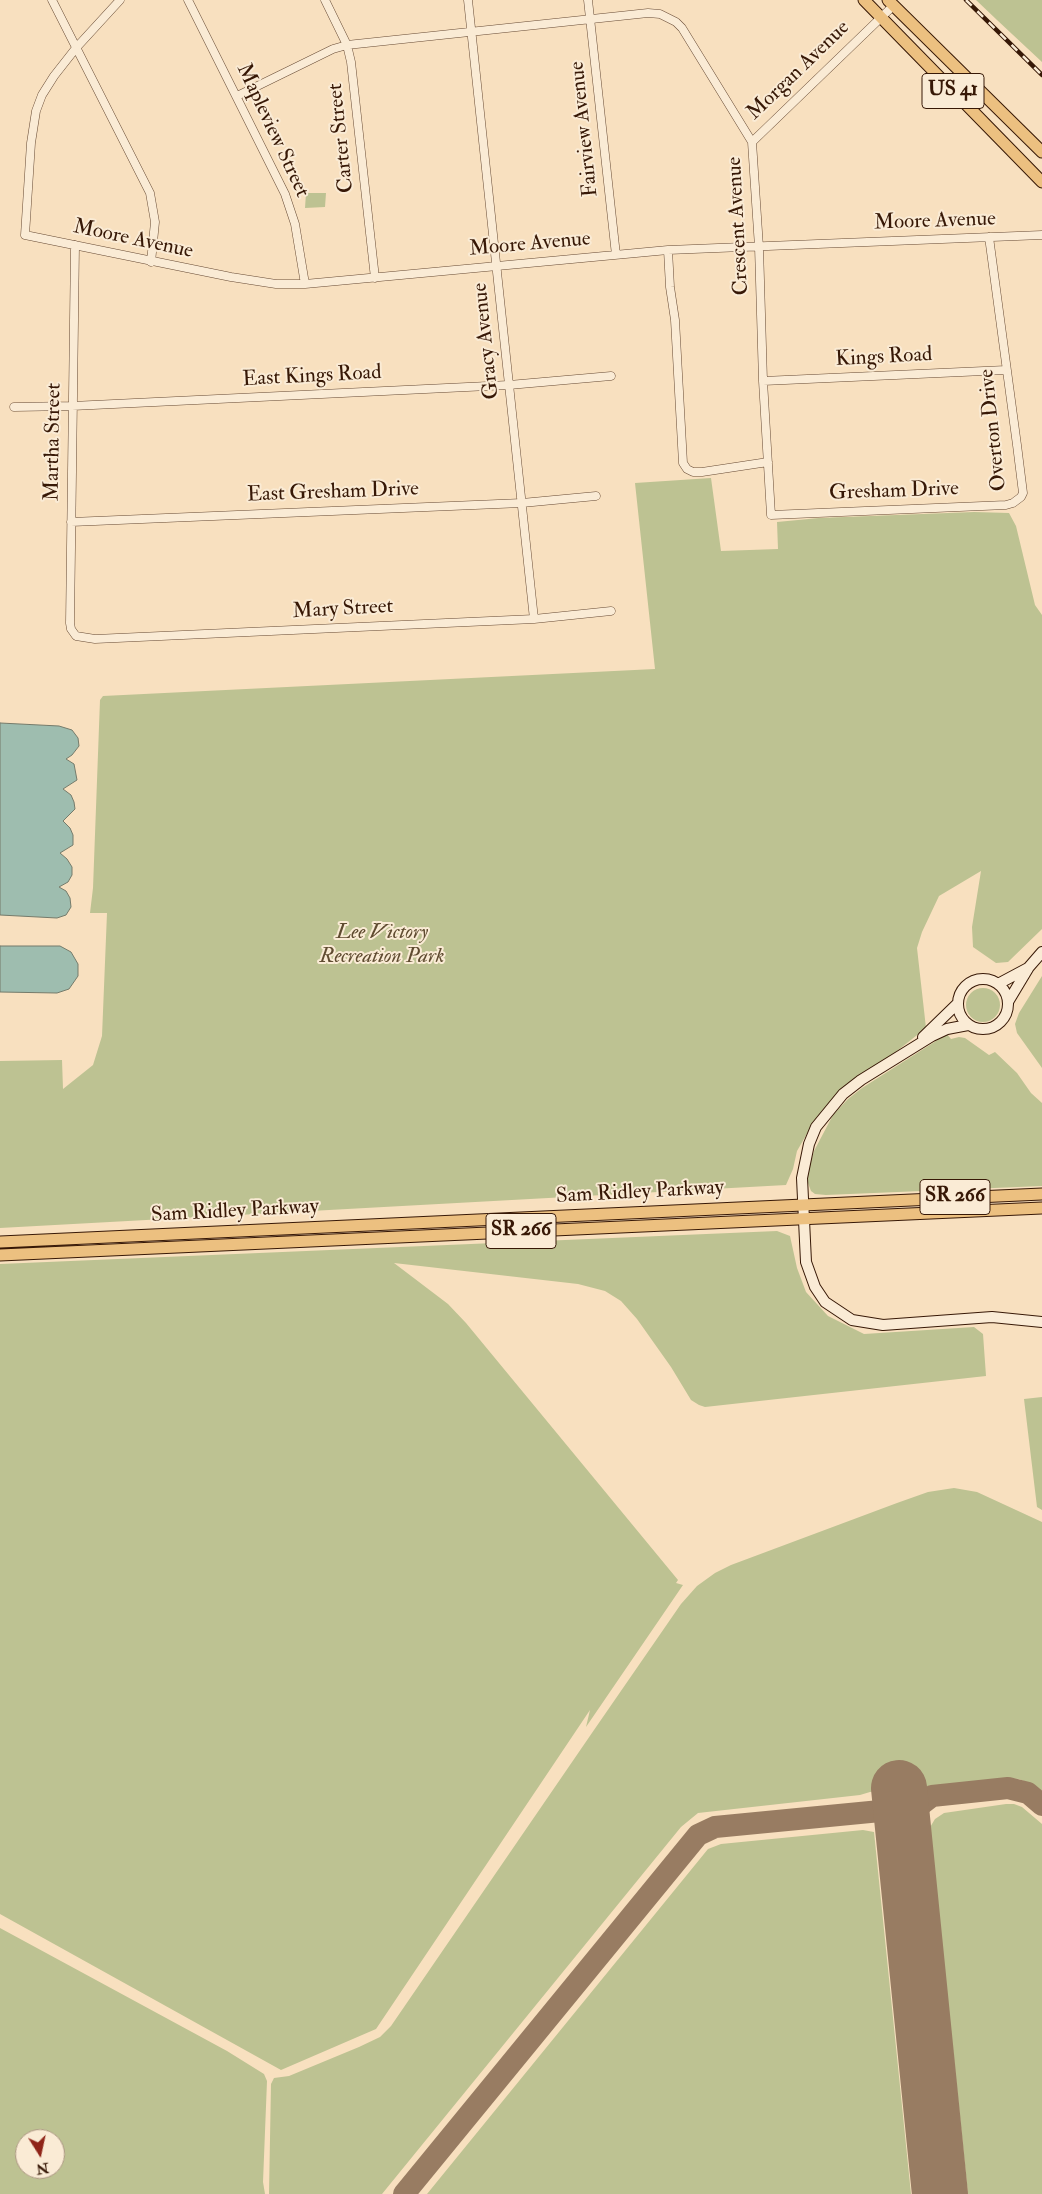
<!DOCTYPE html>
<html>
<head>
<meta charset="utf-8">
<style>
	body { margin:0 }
	#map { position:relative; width:1042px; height:2194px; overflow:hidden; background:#f8e0bf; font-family:"IM FELL Double Pica",serif }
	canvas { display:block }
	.north { position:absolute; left:15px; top:2129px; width:50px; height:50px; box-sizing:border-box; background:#faebd5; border:1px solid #ac9782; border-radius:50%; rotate:170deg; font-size:14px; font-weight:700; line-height:20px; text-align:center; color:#371806 }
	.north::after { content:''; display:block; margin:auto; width:18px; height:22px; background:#8f2418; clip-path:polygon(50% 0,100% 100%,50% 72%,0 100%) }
</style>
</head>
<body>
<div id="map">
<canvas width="1042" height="2194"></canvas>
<div class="north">N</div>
</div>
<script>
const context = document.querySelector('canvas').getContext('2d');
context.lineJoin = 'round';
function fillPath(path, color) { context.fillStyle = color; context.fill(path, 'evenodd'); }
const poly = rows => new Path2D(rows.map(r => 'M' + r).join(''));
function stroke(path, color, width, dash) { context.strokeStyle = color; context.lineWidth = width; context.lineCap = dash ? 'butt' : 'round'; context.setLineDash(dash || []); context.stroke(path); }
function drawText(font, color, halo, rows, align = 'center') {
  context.font = font + ' "IM FELL Double Pica",serif'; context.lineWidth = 4; context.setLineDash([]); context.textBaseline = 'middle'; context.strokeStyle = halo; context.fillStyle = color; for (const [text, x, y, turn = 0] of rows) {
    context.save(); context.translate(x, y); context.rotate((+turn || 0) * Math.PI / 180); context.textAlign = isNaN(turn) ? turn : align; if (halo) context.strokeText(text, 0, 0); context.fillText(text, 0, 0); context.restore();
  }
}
fillPath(poly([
	[976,0,1042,0,1042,62,997,20],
	[306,193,326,193,325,207,305,208],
	[711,478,721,551,778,549,777,522,819,518,974,512,1009,513,1016,526,1035,605,1042,615,1042,929,1008,962,996,963,973,947,972,927,981,871,939,896,922,932,917,948,926,1028,883,1062,812,1125,797,1151,793,1169,786,1185,0,1228,0,1061,62,1060,63,1089,93,1065,102,1036,107,913,90,913,93,888,100,700,103,696,655,669,635,483],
	[1042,976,1042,1068,1017,1033,1015,1024,1019,1013],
	'966 1005a17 17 0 1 1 34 0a17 17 0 1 1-34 0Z',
	[947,1034,951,1039,959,1037,965,1038,989,1055,995,1052,1017,1073,1031,1093,1042,1103,1042,1186,826,1195,815,1194,811,1191,808,1183,808,1172,814,1151,833,1115,848,1099,862,1088],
	[777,1231,790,1236,797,1268,806,1292,828,1316,864,1334,974,1327,983,1334,986,1376,705,1407,699,1405,691,1400,671,1367,637,1319,621,1301,605,1291,578,1284,394,1263,448,1304,466,1323,678,1580,676,1583,683,1585,586,1727,590,1710,376,2029,281,2070,0,1914,0,1264],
	[1042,1397,1042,1510,1037,1507,1024,1399],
	[954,1488,977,1492,1042,1522,1042,1791,1036,1786,1019,1779,1007,1778,870,1792,860,1795,698,1813,681,1827,382,2194,269,2194,271,2084,274,2078,289,2076,359,2047,380,2037,391,2026,594,1730,681,1604,697,1586,715,1573,731,1565,897,1503,928,1492],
	[1006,1804,1014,1804,1022,1807,1042,1824,1042,2194,968,2194,937,1898,935,1890,931,1890,926,1834,935,1819,944,1813],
	[863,1830,874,1832,911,2194,427,2194,708,1849,721,1844],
	[0,1928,227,2051,264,2074,267,2081,263,2182,265,2194,0,2194],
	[25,2139,55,2139,55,2169,25,2169]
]), '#bdc292');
const water = poly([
	[0,723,59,726,72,730,78,738,79,746,72,755,66,759,74,764,77,780,63,789,71,795,74,802,75,809,63,821,70,828,73,835,73,845,60,853,67,859,72,867,72,875,68,882,59,887,66,891,70,898,71,907,66,915,57,918,0,915,0,723],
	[0,946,60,946,71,952,78,964,78,976,69,989,57,993,0,992,0,946]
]);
fillPath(water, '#9ebdaf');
stroke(water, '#757b6b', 1);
stroke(poly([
	[404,2194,698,1835,715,1827,901,1809,919,1806,932,1796,1008,1788,1028,1793,1042,1805]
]), '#987c62', 22);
stroke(poly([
	[899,1788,940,2194]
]), '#987c62', 56);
const street = poly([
	[52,0,150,193,155,222,151,262],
	[120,0,76,48,54,76,42,95,36,111,31,143,25,235,231,277,276,284,305,284,668,250,1042,235],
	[188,0,285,194,295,224,305,284],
	[325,0,347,45,351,62,375,278],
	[468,0,534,619],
	[588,0,616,255],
	[237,96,333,49,347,45,648,13,660,14,676,22,682,28,752,142,759,247,763,381,771,515,1006,505,1013,503,1021,497,1023,493,1017,445,989,237],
	[752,142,893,6],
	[75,245,70,623,71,629,76,636,95,639,534,619,611,611],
	[668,250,670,287,675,320,683,463,687,469,693,472,702,472,768,462],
	[763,381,1006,370],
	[14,407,72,406,509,385,611,376],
	[71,522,522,503,596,496]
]);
const secondary = poly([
	'958 1004a25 25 0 1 1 50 0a25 25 0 1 1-50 0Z',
	[998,984,1028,968],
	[1008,1002,1029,967,1042,952],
	[968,1025,947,1029,932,1036,861,1080,843,1094,816,1127,809,1144,802,1178,806,1262,815,1287,825,1302,852,1320,883,1325,992,1317,1042,1322],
	[923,1037,958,1003]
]);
const primary = poly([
	[864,0,1042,182],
	[888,0,1042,152],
	[0,1242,1042,1194],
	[0,1255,1042,1208]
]);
stroke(street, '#674a34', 9);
stroke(secondary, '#371806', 12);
stroke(primary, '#371806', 13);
stroke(street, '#faebd5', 8);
stroke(secondary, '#faebd5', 10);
stroke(primary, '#ecc080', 11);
const rail = poly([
	[966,0,1042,75]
]);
stroke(rail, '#371806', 4.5);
stroke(rail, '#faebd5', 2.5, [8]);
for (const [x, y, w] of [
	[953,91,62],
	[955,1197,70],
	[521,1231,70]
]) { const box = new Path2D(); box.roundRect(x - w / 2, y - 17.5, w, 35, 4); context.fillStyle = '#faebd5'; context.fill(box); stroke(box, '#371806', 1); }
drawText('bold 20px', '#371806', null, [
	["US 41",953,91],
	["SR 266",955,1197],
	["SR 266",521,1231]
]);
drawText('21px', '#371806', '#faebd5', [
	["Morgan Avenue",799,71,-44],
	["Fairview Avenue",585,129,-96],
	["Mapleview Street",272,131,65],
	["Carter Street",342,138,-96],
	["Moore Avenue",935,222,-2],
	["Crescent Avenue",739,226,-93],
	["Moore Avenue",133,240,12],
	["Moore Avenue",530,245,-5],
	["Gracy Avenue",487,341,-96],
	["Kings Road",884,358,-3],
	["East Kings Road",312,377,-3],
	["Overton Drive",994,430,-96],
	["Martha Street",54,442,-89],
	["Gresham Drive",894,492,-2],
	["East Gresham Drive",333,493,-2],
	["Mary Street",343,610,-3],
	["Sam Ridley Parkway",640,1193,-3],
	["Sam Ridley Parkway",235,1212,-3]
]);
drawText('italic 21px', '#5f4b30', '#faebd5', [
	["Lee Victory",382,933],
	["Recreation Park",382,957]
]);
</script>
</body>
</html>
